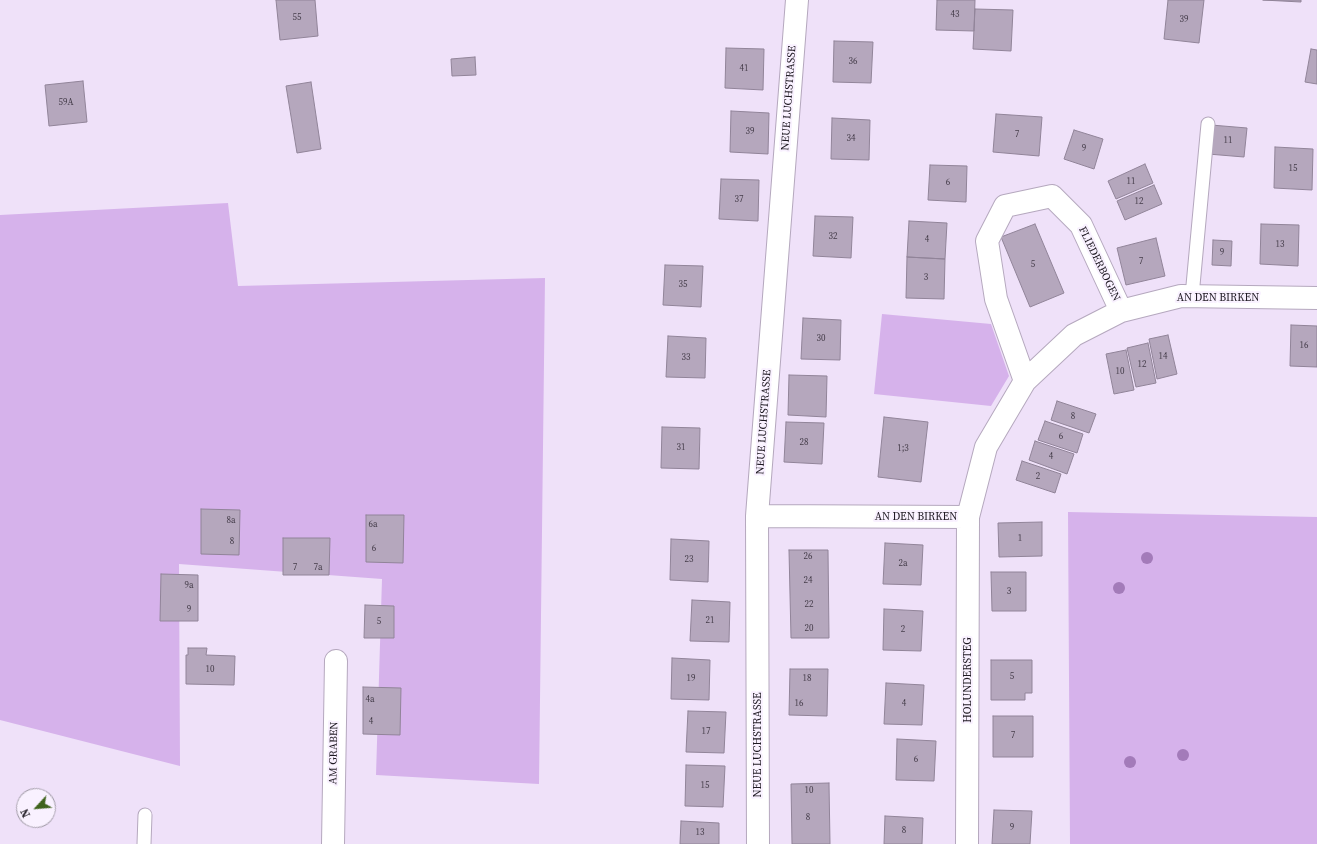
<!DOCTYPE html>
<html>
<head>
<meta charset="utf-8">
<style>
	body { margin:0 }
	#map { position:relative; width:1317px; height:844px; overflow:hidden; background:#efe1f9; font-family:"Source Serif 4",serif }
	canvas { display:block }
	.north { position:absolute; left:16px; top:788px; width:40px; height:40px; box-sizing:border-box; background:#f9f1ff; border:1px solid #a19ba7; border-radius:50%; rotate:244deg; font-size:11px; font-weight:700; line-height:16px; text-align:center; color:#1e1922 }
	.north::after { content:''; display:block; margin:auto; width:14px; height:18px; background:#3f631c; clip-path:polygon(50% 0,100% 100%,50% 72%,0 100%) }
</style>
</head>
<body>
<div id="map">
<canvas width="1317" height="844"></canvas>
<div class="north">N</div>
</div>
<script>
const context = document.querySelector('canvas').getContext('2d');
context.lineJoin = 'round';
function fillPath(path, color) { context.fillStyle = color; context.fill(path, 'evenodd'); }
const poly = rows => new Path2D(rows.map(r => 'M' + r).join(''));
function stroke(path, color, width, dash) { context.strokeStyle = color; context.lineWidth = width; context.lineCap = dash ? 'butt' : 'round'; context.setLineDash(dash || []); context.stroke(path); }
function drawText(font, color, halo, rows, align = 'center') {
  context.font = font + ' "Source Serif 4",serif'; context.lineWidth = 4; context.setLineDash([]); context.textBaseline = 'middle'; context.strokeStyle = halo; context.fillStyle = color; for (const [text, x, y, turn = 0] of rows) {
    context.save(); context.translate(x, y); context.rotate((+turn || 0) * Math.PI / 180); context.textAlign = isNaN(turn) ? turn : align; if (halo) context.strokeText(text, 0, 0); context.fillText(text, 0, 0); context.restore();
  }
}
fillPath(poly([
	[228,203,238,286,545,278,539,784,376,775,382,579,179,564,180,766,0,720,0,215],
	[882,314,991,324,1009,376,991,406,874,394],
	[1068,512,1317,517,1317,844,1070,844]
]), '#d6b2eb');
const building = poly([
	[276,0,315,0,318,36,280,40,276,0],
	[937,0,975,0,974,31,936,30,937,0],
	[1168,0,1204,0,1199,43,1164,39,1168,0],
	[1263,0,1301,0,1301,2,1263,0],
	[975,9,1013,10,1011,51,973,49,975,9],
	[834,41,873,42,871,83,833,82,834,41],
	[726,48,764,49,763,90,725,88,726,48],
	[1311,49,1317,50,1317,84,1305,82,1311,49],
	[475,57,476,75,452,76,451,59,475,57],
	[83,81,87,122,49,126,45,85,83,81],
	[311,82,321,149,297,153,286,86,311,82],
	[731,111,769,113,768,154,730,152,731,111],
	[996,114,1042,117,1039,156,993,152,996,114],
	[832,118,870,120,869,160,831,159,832,118],
	[1211,125,1247,128,1244,157,1208,154,1211,125],
	[1074,130,1103,139,1094,169,1064,159,1074,130],
	[1275,147,1313,149,1312,190,1274,188,1275,147],
	[1145,164,1153,183,1116,199,1108,181,1145,164],
	[930,165,967,166,966,202,928,200,930,165],
	[721,179,759,180,758,221,719,219,721,179],
	[1154,185,1162,204,1125,220,1117,201,1154,185],
	[815,216,853,217,851,258,813,256,815,216],
	[909,221,947,223,945,259,907,257,909,221],
	[1035,224,1064,293,1030,307,1001,237,1035,224],
	[1261,224,1299,225,1298,266,1260,264,1261,224],
	[1156,238,1165,276,1126,285,1117,248,1156,238],
	[1213,240,1232,241,1231,266,1212,265,1213,240],
	[907,257,945,259,944,299,906,298,907,257],
	[665,265,703,266,701,307,663,305,665,265],
	[803,318,841,320,840,360,801,359,803,318],
	[1291,325,1317,326,1317,367,1290,366,1291,325],
	[1168,335,1177,374,1157,379,1149,339,1168,335],
	[668,336,706,338,705,378,666,377,668,336],
	[1148,343,1156,383,1136,387,1127,348,1148,343],
	[1126,350,1134,390,1114,394,1106,354,1126,350],
	[789,375,827,376,826,417,788,415,789,375],
	[1057,401,1096,414,1089,433,1051,420,1057,401],
	[884,417,928,422,921,482,878,477,884,417],
	[1045,421,1083,434,1077,453,1038,440,1045,421],
	[786,422,824,423,822,464,784,462,786,422],
	[662,427,700,428,699,469,661,468,662,427],
	[1035,441,1074,454,1067,474,1029,460,1035,441],
	[1022,461,1061,474,1055,493,1016,480,1022,461],
	[201,509,240,510,239,555,201,554,201,509],
	[366,515,404,515,403,563,366,562,366,515],
	[1042,522,1042,556,999,557,998,523,1042,522],
	[283,538,330,538,329,575,283,575,283,538],
	[671,539,709,541,708,582,670,580,671,539],
	[885,543,923,545,921,585,883,584,885,543],
	[789,550,828,550,829,638,791,638,789,550],
	[991,572,1026,572,1026,611,992,611,991,572],
	[161,574,198,575,198,621,160,621,161,574],
	[692,600,730,602,729,642,690,641,692,600],
	[365,605,394,606,394,638,364,638,365,605],
	[884,609,923,611,921,651,883,650,884,609],
	[188,648,207,648,206,655,235,656,234,685,186,684,186,655,188,655,188,648],
	[672,658,710,660,709,700,671,699,672,658],
	[991,660,1032,660,1032,693,1025,693,1025,700,991,700,991,660],
	[790,669,828,669,827,716,789,715,790,669],
	[886,683,924,685,922,725,884,724,886,683],
	[363,687,401,688,400,735,363,734,363,687],
	[688,711,726,712,724,753,686,752,688,711],
	[993,716,1033,716,1033,757,993,757,993,716],
	[897,739,936,741,934,781,896,780,897,739],
	[686,765,725,766,723,807,685,806,686,765],
	[829,783,830,844,792,844,791,784,829,783],
	[994,810,1032,811,1030,844,992,844,994,810],
	[885,816,923,818,922,844,884,844,885,816],
	[681,821,719,823,719,844,680,844,681,821]
]);
fillPath(building, '#b5a7bd');
stroke(building, '#918499', 1);
const lane = poly([
	[1192,296,1208,124],
	[144,844,145,815]
]);
const street = poly([
	[1025,381,996,299,987,241,1005,206,1052,196,1081,225,1121,311],
	[757,516,968,517],
	[333,844,336,661],
	[758,844,757,516,797,0],
	[967,844,968,517,986,447,1025,381,1074,335,1121,311,1181,296,1317,298]
]);
stroke(lane, '#b5a8be', 15);
stroke(street, '#b5a8be', 24);
stroke(lane, '#fff', 13);
stroke(street, '#fff', 22);
context.fillStyle = '#a37bb9';
for (const [x, y] of [
	[1147,558],
	[1119,588],
	[1183,755],
	[1130,762]
]) { context.beginPath(); context.arc(x, y, 6, 0, 2 * Math.PI); context.fill(); }
drawText('9px', '#443c49', null, [
	["43",955,15],
	["55",297,18],
	["39",1184,20],
	["36",853,62],
	["41",744,69],
	["59A",66,103],
	["39",750,132],
	["7",1017,135],
	["34",851,139],
	["11",1228,141],
	["9",1084,149],
	["15",1293,169],
	["11",1131,182],
	["6",948,183],
	["37",739,200],
	["12",1139,202],
	["32",833,237],
	["4",927,240],
	["13",1280,245],
	["9",1222,253],
	["7",1141,262],
	["5",1033,265],
	["3",926,278],
	["35",683,285],
	["30",821,339],
	["16",1304,346],
	["14",1163,357],
	["33",686,358],
	["12",1142,365],
	["10",1120,372],
	["8",1073,417],
	["6",1061,437],
	["28",804,443],
	["31",681,448],
	["1;3",903,449],
	["4",1051,457],
	["2",1038,477],
	["8a",231,521],
	["6a",373,525],
	["1",1020,539],
	["8",232,542],
	["6",374,549],
	["26",808,557],
	["23",689,560],
	["2a",903,564],
	["7",295,568],
	["7a",318,568],
	["24",808,581],
	["9a",189,586],
	["3",1009,592],
	["22",809,605],
	["9",189,610],
	["21",710,621],
	["5",379,622],
	["20",809,629],
	["2",903,630],
	["10",210,670],
	["5",1012,677],
	["19",691,679],
	["18",807,679],
	["4a",370,700],
	["16",799,704],
	["4",904,704],
	["4",371,722],
	["17",706,732],
	["7",1013,736],
	["6",916,760],
	["15",705,786],
	["10",809,791],
	["8",808,818],
	["9",1012,828],
	["8",904,831],
	["13",700,833]
]);
drawText('11px', '#1e1922', '#f9f1ff', [
	["NEUE LUCHSTRASSE",789,98,-86],
	["FLIEDERBOGEN",1099,264,64],
	["AN DEN BIRKEN",1218,298],
	["NEUE LUCHSTRASSE",764,422,-86],
	["AN DEN BIRKEN",916,517],
	["HOLUNDERSTEG",968,680,-90],
	["NEUE LUCHSTRASSE",758,745,-90],
	["AM GRABEN",334,753,-89]
]);
</script>
</body>
</html>
